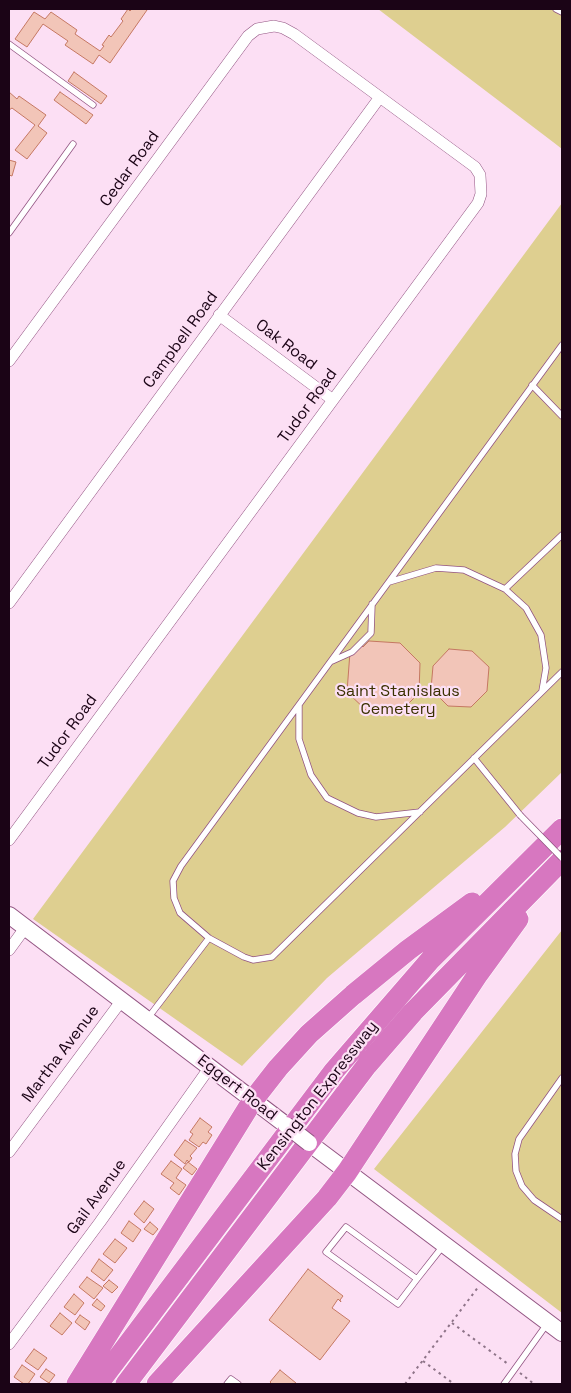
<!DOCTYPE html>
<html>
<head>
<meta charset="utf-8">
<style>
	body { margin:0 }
	#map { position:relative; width:571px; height:1393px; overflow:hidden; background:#fcdff4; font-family:"Space Grotesk",sans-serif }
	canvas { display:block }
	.frame { position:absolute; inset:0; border:10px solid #1b0416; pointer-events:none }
</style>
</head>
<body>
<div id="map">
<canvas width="571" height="1393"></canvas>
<div class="frame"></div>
</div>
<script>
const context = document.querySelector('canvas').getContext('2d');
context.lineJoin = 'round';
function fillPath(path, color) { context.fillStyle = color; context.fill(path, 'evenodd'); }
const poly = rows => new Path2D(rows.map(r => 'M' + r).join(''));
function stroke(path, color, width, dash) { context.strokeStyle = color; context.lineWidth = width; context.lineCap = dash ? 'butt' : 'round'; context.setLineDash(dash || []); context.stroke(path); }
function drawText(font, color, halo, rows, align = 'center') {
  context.font = font + ' "Space Grotesk",sans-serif'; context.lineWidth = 4.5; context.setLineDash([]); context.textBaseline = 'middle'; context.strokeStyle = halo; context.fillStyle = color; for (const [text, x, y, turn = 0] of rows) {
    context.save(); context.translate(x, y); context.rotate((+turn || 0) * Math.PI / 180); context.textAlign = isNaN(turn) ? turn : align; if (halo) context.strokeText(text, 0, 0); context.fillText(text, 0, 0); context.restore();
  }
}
fillPath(poly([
	[378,9,562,9,562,149,553,142],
	[562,203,562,772,505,827,327,978,242,1066,33,919],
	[562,930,562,1313,374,1169]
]), '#decf90');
const building = poly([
	[128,9,130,11,132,9,145,9,147,10,110,63,99,55,93,64,65,45,68,41,43,24,27,47,15,39,34,12,45,19,51,12,77,30,75,34,100,51,104,46,102,45,109,35,111,37,123,21,121,19,128,9],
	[74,72,107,96,101,104,68,81,74,72],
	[9,92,17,99,19,96,46,115,38,126,47,133,27,159,15,150,35,125,12,108,9,110,9,92],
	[60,92,93,115,86,124,54,100,60,92],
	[9,160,16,162,12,176,9,175,9,160],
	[369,641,400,643,420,663,419,693,398,714,368,712,347,692,350,652,359,643,363,647,369,641],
	[449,649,472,651,489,667,487,691,471,707,448,706,431,689,433,666,449,649],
	[200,1118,212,1127,208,1132,212,1135,206,1144,203,1142,199,1147,189,1140,193,1134,190,1132,200,1118],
	[185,1140,197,1148,190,1156,192,1158,189,1162,187,1160,185,1164,174,1155,185,1140],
	[171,1161,182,1169,176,1178,186,1185,179,1195,170,1188,174,1183,161,1174,171,1161],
	[188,1162,197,1169,192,1175,183,1168,188,1162],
	[144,1201,154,1209,144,1223,134,1214,144,1201],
	[129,1221,141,1230,133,1242,121,1233,129,1221],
	[150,1222,158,1229,153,1235,144,1229,150,1222],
	[115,1239,127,1248,115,1263,103,1254,115,1239],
	[99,1259,113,1270,104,1281,91,1271,99,1259],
	[308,1269,343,1296,340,1300,341,1302,338,1299,332,1308,350,1321,320,1360,269,1320,308,1269],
	[87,1277,103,1288,94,1299,79,1287,87,1277],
	[109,1280,118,1287,112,1293,103,1286,109,1280],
	[74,1294,84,1303,75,1315,64,1307,74,1294],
	[97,1299,105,1306,101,1311,92,1305,97,1299],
	[60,1313,72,1323,62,1335,50,1326,60,1313],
	[80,1315,90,1322,85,1330,75,1322,80,1315],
	[34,1349,47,1358,38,1370,25,1361,34,1349],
	[22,1365,35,1374,28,1384,24,1384,14,1377,22,1365],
	[46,1369,55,1375,49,1383,40,1377,46,1369],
	[280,1370,296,1383,295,1384,272,1384,270,1382,280,1370]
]);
fillPath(building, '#f2c5b8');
stroke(building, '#c57862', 1);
const lane = poly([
	[556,9,562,12],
	[9,44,93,105],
	[9,233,73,144],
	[562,345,181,866,173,881,174,898,180,913,209,938,244,957,253,960,272,957,562,672],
	[532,385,562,416],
	[389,582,436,568,464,570,505,589,526,608,541,635,546,668,542,691],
	[505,589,562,535],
	[332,661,352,652,371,633,372,604],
	[299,705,299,739,311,775,327,798,358,813,376,817,420,812],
	[474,758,520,815],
	[148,1018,209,938],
	[562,1078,519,1139,515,1154,516,1171,522,1186,534,1200,562,1219],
	[417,1279,346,1227,326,1252,398,1304,417,1279,443,1246],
	[227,1384,231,1379,238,1384],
	[504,1384,547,1324]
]);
const street = poly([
	[219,315,333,400],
	[9,361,248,36,257,29,274,26,283,28,294,34,475,167,480,175,481,194,478,203,9,840],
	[9,603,380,97],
	[9,950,25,928],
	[9,1152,122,1000],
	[9,1344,100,1222,210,1067]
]);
const secondary = poly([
	[9,915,286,1125],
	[309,1143,562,1333]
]);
const highway = poly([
	[77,1384,253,1100,278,1068,309,1034,353,995,408,950,472,903],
	[98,1384,334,1071,431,959,562,829],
	[126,1384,367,1065,413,1012,562,860],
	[157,1384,327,1198,347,1172,478,974,518,919]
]);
stroke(lane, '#925482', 7);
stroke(street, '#925482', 12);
stroke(secondary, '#925482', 18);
stroke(highway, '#fff', 22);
stroke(poly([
	[452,1323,508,1364],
	[423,1361,454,1384],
	[520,1373,534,1384],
	[405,1384,479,1286]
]), '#8e7488', 2, [2.5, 4]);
stroke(lane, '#fff', 5.5);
stroke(street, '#fff', 11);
stroke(secondary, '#fff', 16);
stroke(highway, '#d777c0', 21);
const laneBridge = poly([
	[520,815,562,858]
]);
const secondaryBridge = poly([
	[286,1125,309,1143]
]);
stroke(laneBridge, '#925482', 7, []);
stroke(secondaryBridge, '#925482', 18, []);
stroke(laneBridge, '#fff', 5.5);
stroke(secondaryBridge, '#fff', 16);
drawText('16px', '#1b0416', '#fcdff4', [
	["Cedar Road",130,169,-54],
	["Campbell Road",181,340,-54],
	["Oak Road",286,345,37],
	["Tudor Road",308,406,-54],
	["Tudor Road",68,732,-54],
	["Martha Avenue",61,1054,-53],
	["Eggert Road",237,1088,38],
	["Kensington Expressway",318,1096,-52],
	["Gail Avenue",97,1197,-54]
]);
drawText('16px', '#3a3000', '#fcdff4', [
	["Saint Stanislaus",398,692],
	["Cemetery",398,710]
]);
</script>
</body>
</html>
